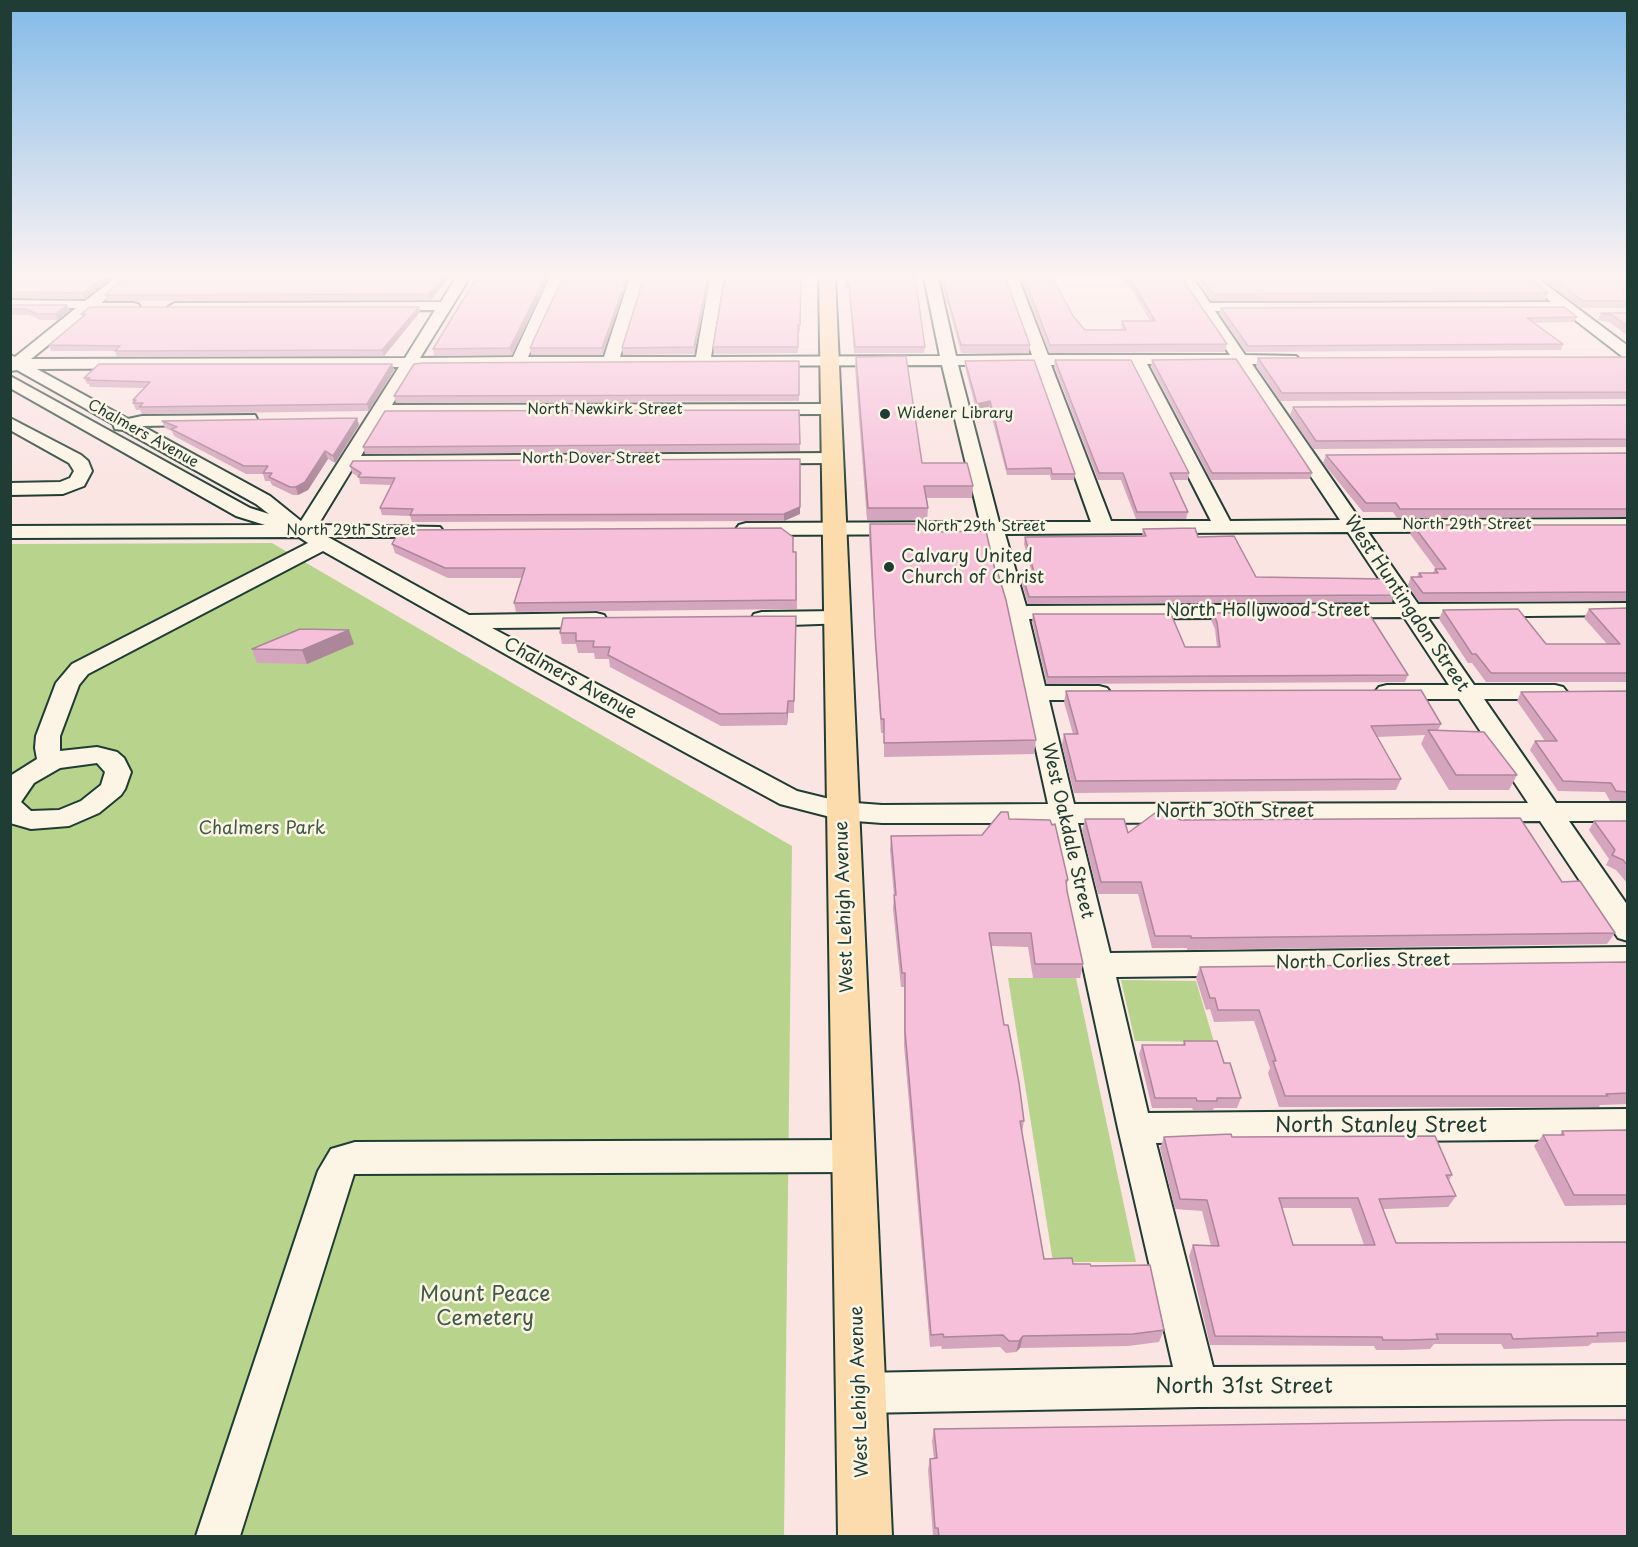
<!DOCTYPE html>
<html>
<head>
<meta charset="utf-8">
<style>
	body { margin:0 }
	#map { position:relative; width:1638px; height:1547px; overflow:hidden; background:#fae5e2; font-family:"Playpen Sans",sans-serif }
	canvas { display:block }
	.frame { position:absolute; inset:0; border:12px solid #1f3d34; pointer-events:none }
</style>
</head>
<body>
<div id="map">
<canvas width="1638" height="1547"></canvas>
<div class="frame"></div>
</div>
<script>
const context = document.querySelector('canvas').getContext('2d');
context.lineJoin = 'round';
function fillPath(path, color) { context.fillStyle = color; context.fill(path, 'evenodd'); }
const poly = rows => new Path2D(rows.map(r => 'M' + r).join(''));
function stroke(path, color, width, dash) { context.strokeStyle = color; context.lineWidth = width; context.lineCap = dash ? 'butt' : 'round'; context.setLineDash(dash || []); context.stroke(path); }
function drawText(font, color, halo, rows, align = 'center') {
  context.font = font + ' "Playpen Sans",sans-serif'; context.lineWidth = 5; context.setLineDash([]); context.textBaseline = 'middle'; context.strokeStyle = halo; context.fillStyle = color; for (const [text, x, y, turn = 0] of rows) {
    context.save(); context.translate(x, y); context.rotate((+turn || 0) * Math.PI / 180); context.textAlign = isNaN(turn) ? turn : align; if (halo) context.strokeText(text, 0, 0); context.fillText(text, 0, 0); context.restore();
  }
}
fillPath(poly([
	[272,543,792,846,784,1536,11,1536,10,544],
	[1008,978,1076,978,1136,1262,1053,1262],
	[1121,980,1196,981,1214,1042,1135,1041]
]), '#b8d48c');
const minor = poly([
	[116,277,131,277,101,303,133,303,138,304,140,307,138,310,92,310,31,359,405,358,435,310,175,311,168,307,175,303,441,302,456,277,470,277,420,358,513,357,550,277,564,277,528,357,604,357,630,277,644,277,620,357,696,357,710,277,724,277,711,357,940,356,924,277,938,277,956,356,1032,355,1004,277,1018,277,1048,355,1230,355,1178,277,1192,277,1210,303,1551,302,1521,277,1536,277,1628,346,1628,358,1623,357,1562,310,1215,311,1245,355,1296,356,1299,359,1291,364,1252,364,1360,520,1628,519,1628,531,1368,532,1418,604,1628,603,1628,615,1427,617,1474,685,1555,685,1563,687,1567,692,1563,697,1555,699,1484,699,1556,803,1628,803,1628,821,1569,821,1628,906,1628,941,1618,938,1540,821,1078,823,1110,953,1628,947,1628,971,1116,977,1148,1113,1628,1109,1628,1139,1156,1143,1213,1367,1628,1365,1628,1405,1198,1407,860,1413,846,1407,840,1393,846,1379,860,1373,1173,1367,1118,1128,1052,823,882,823,842,820,780,804,539,673,323,551,88,674,79,685,60,736,60,751,97,747,117,752,124,758,131,772,125,789,121,795,99,813,69,826,31,829,10,823,10,776,37,759,35,748,36,736,56,683,72,664,308,543,299,537,10,538,10,526,265,525,236,516,10,388,10,376,250,508,269,514,256,504,123,430,115,429,113,424,17,370,10,371,10,355,15,357,76,308,10,308,10,300,85,301,116,277],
	[1131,364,1211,521,1111,521,1051,365,1131,364],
	[1147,364,1236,364,1340,520,1230,521,1147,364],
	[942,365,980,522,746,523,739,525,736,529,739,533,746,535,985,534,1006,613,1048,804,882,805,842,802,797,791,492,628,596,627,604,625,607,620,604,615,596,613,469,615,328,537,433,537,440,535,443,531,440,527,318,525,354,466,832,463,838,462,841,458,838,454,832,453,361,456,385,415,830,414,838,409,830,404,392,405,415,367,942,365],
	[958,365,1035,365,1091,522,999,522,958,365],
	[399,367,301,521,270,496,142,426,249,424,255,423,257,419,255,415,142,416,128,419,37,369,399,367],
	[1348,532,1396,604,1026,606,1005,534,1348,532],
	[1404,617,1449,685,1387,685,1379,687,1375,692,1379,697,1387,699,1459,699,1528,803,1074,804,1049,700,1099,700,1107,698,1111,693,1107,688,1099,686,1045,686,1029,619,1404,617],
	[97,763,105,772,101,785,81,801,59,810,31,811,21,802,34,783,60,768,97,763],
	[10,418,81,455,88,461,92,471,84,486,63,494,10,495,10,483,60,482,70,478,74,471,69,463,10,430,10,418],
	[839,611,847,613,850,618,847,623,762,626,754,624,751,619,754,614,762,612,839,611],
	[853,1140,865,1145,870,1156,865,1167,853,1172,354,1174,240,1536,196,1536,318,1171,331,1149,355,1142,853,1140]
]);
const major = poly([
	[819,277,835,277,892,1536,838,1536,819,277]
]);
stroke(minor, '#1f3d34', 4);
stroke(major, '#1f3d34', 4);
fillPath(minor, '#fcf5e5');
fillPath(major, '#fcdcac');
fillPath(poly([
	[10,277,113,277,84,299,10,298],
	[125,277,450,277,431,300,107,301,105,295],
	[477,277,549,277,512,355,434,356,433,349],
	[629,277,602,355,531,355,530,348],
	[710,277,694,354,623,355,622,348],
	[801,277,800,331,798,332,798,353,714,354,713,347],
	[846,277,925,347,924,353,854,353,849,290,847,290],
	[940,277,1005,277,1030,345,1029,353,961,353],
	[1020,277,1052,277,1073,316,1085,330,1121,330,1122,321,1150,321,1129,285,1124,285,1120,277,1181,277,1227,344,1225,352,1049,353],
	[1195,277,1529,277,1548,293,1545,300,1211,301],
	[1539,277,1628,277,1628,308,1580,308],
	[10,305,70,310,58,320,40,320,29,315,10,315],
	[419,307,420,312,384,356,117,357,115,351,51,351,49,345,82,317,81,314],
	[1221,308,1577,317,1574,322,1535,323,1563,344,1561,350,1246,352,1219,313],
	[1601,313,1628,313,1628,336,1609,322,1598,320],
	[856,357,922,463,973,486,972,498,927,498,928,508,927,520,867,520,855,368],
	[1628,357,1628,399,1280,401,1256,365,1258,358],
	[1055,360,1189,473,1188,480,1173,480,1188,512,1186,519,1136,519,1121,480,1098,480,1054,366],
	[1152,360,1312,473,1310,479,1211,480,1151,366],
	[799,361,799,401,396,403,394,396],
	[965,361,1075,474,1074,480,1051,480,1050,475,1007,475,989,407,976,410,965,367],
	[392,364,394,370,369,411,142,414,140,410,136,410,133,403,134,402,133,400,144,388,90,387,89,384,87,384,84,378],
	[1628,405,1628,447,1313,449,1290,415,1293,407],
	[799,410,800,451,365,454,363,447],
	[357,418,359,425,335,463,328,459,308,490,298,495,293,495,272,485,270,481,265,481,263,474,246,474,174,436,172,431,165,428,162,421],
	[1628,453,1628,517,1397,518,1393,512,1363,512,1323,463,1326,455],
	[800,459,800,514,784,521,412,522,410,516,382,515,380,508,392,485,360,484,359,477,352,473,350,466],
	[870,524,932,532,995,570,1036,740,1034,754,884,757,884,733,881,733,875,646,869,537],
	[1413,525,1628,525,1628,601,1419,602,1408,585,1411,577,1417,577,1419,573,1433,573,1435,569,1436,569,1410,534],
	[1143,529,1198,537,1256,577,1394,595,1392,602,1028,604,1022,584,1023,577,1033,577,1024,544,1025,537,1142,536],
	[392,544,796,552,797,609,516,612,514,603,522,578,448,578,395,553],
	[1628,608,1628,682,1486,682,1472,663,1468,663,1439,619,1443,610,1546,644,1607,644,1584,618,1589,609],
	[1213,613,1408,675,1405,682,1047,684,1032,621,1033,614,1185,647,1217,647,1215,629,1211,620],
	[796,616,794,713,788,713,787,725,721,726,610,667,609,659,595,659,594,653,578,653,576,644,562,644,560,633],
	[354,644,307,664,257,663,252,649],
	[1066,691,1441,724,1438,730,1517,775,1509,790,1449,790,1421,744,1425,735,1377,737,1401,779,1396,790,1074,793,1062,745,1064,734,1073,734,1064,702],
	[1628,691,1628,801,1610,801,1605,792,1558,791,1530,750,1535,741,1545,741,1517,701,1521,692],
	[1628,818,1628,884,1616,870,1606,865,1609,859,1589,830,1594,821,1626,821],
	[1009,819,1068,880,1066,888,1083,964,1080,978,1033,978,1028,947,991,946,1004,1025,1024,1121,1022,1132,1044,1259,1091,1266,1164,1330,1159,1342,1128,1346,1020,1348,1016,1352,1006,1353,1000,1347,942,1349,941,1346,930,1347,904,1045,904,987,901,987,893,909,894,896,890,850,891,836,982,835],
	[1085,819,1128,833,1181,820,1562,882,1615,933,1607,944,1187,950,1187,948,1152,948,1138,894,1098,894,1082,831],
	[1628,962,1628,1104,1600,1105,1599,1107,1279,1107,1268,1073,1270,1068,1254,1021,1214,1022,1210,1009,1206,1010,1196,978,1200,967],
	[1184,1041,1224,1063,1241,1098,1237,1108,1214,1108,1213,1110,1193,1110,1192,1108,1152,1108,1139,1054,1142,1045,1183,1045],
	[1628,1130,1628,1205,1565,1206,1534,1146,1543,1135,1560,1135,1562,1131],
	[1164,1137,1232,1137,1452,1175,1449,1180,1456,1196,1448,1207,1383,1209,1396,1243,1628,1242,1628,1342,1592,1343,1588,1346,1504,1349,1501,1344,1434,1344,1430,1349,1402,1350,1376,1350,1374,1346,1210,1345,1189,1256,1193,1245,1211,1246,1202,1211,1175,1209,1160,1148],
	[1282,1208,1351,1208,1364,1245,1293,1245],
	[934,1429,1628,1536,933,1536,928,1470,930,1459,934,1459,932,1441]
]), '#d4a5bc');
fillPath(poly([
	[104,277,113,277,84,299,82,293],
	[444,277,450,277,431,300,429,294],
	[545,277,549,277,512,355,510,348],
	[627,277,629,277,602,355,602,348],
	[708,277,710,277,694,354,694,347],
	[67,305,70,310,58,320,56,314],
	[419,307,420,312,384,356,382,350],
	[392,364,394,370,369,411,367,404],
	[990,401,989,407,976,410,977,404],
	[357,418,359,425,335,463,333,456],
	[325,451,328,459,308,490,298,495,296,487],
	[800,507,800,514,784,521,784,514],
	[349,630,354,644,307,664,302,650],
	[788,701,788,713,787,725,787,713],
	[1023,1336,1020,1348,1016,1352,1019,1341]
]), '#ac8699');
const building = poly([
	[10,277,104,277,82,293,10,292,10,277],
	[125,277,444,277,429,294,105,295,125,277],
	[477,277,545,277,510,348,433,349,477,277],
	[563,277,627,277,602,348,530,348,563,277],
	[644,277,708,277,694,347,622,348,644,277],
	[725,277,801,277,800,325,798,325,798,347,713,347,725,277],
	[847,277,915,277,925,347,855,347,849,285,847,285,847,277],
	[942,277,1005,277,1030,345,961,345,942,277],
	[1024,277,1052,277,1073,316,1085,330,1126,330,1122,321,1155,321,1130,278,1125,278,1125,277,1181,277,1227,344,1050,345,1024,277],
	[1201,277,1529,277,1548,293,1213,294,1201,277],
	[1551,277,1628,277,1628,301,1583,301,1551,277],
	[10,305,67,305,56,314,37,314,26,309,10,309,10,305],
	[90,307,419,307,382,350,115,351,120,346,49,345,86,314,81,314,90,307],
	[1564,307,1577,317,1527,318,1563,344,1248,346,1221,308,1564,307],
	[1601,313,1628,313,1628,326,1612,315,1601,313],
	[906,356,922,463,967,463,973,486,924,486,928,508,868,508,856,357,906,356],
	[1628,357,1628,392,1282,393,1258,358,1628,357],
	[1236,359,1312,473,1212,473,1152,360,1236,359],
	[1034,360,1075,474,1052,474,1051,468,1007,469,990,401,977,404,965,361,1034,360],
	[1055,360,1131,360,1189,473,1170,473,1188,512,1137,512,1123,473,1099,473,1055,360],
	[799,361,799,395,394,396,414,364,424,363,799,361],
	[99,364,392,364,367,404,139,407,143,403,133,403,136,400,133,400,150,382,87,380,90,378,84,378,99,364],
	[1628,405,1628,439,1316,441,1293,407,1628,405],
	[799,410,800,444,363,447,385,411,799,410],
	[357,418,333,456,325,451,305,482,296,487,290,487,269,477,272,473,263,473,268,466,244,466,171,429,177,427,162,421,357,418],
	[1628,453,1628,509,1400,509,1396,503,1366,503,1326,455,1628,453],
	[800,459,800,507,784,514,410,515,413,509,380,508,395,478,358,477,361,473,350,466,353,461,800,459],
	[870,524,931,524,932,532,986,531,995,570,997,570,1006,600,1036,740,884,743,884,719,881,719,875,632,870,524],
	[1413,525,1628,525,1628,592,1423,593,1411,577,1422,577,1419,573,1438,573,1435,569,1446,569,1413,525],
	[781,528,793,537,793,552,796,552,796,600,514,603,525,568,445,568,392,544,400,530,781,528],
	[1195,528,1198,537,1234,536,1256,577,1384,579,1394,595,1029,597,1023,577,1035,577,1025,537,1146,536,1143,529,1195,528],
	[1628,608,1628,673,1491,673,1476,654,1472,654,1443,610,1518,609,1546,644,1620,644,1589,609,1628,608],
	[1368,612,1408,675,1048,677,1033,614,1171,614,1185,647,1220,647,1217,622,1213,613,1368,612],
	[796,616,794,701,788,701,787,713,720,714,608,655,610,647,593,647,594,641,576,641,576,633,560,633,563,618,796,616],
	[300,629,349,630,302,650,252,649,300,629],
	[1421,690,1441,724,1371,726,1401,779,1076,781,1064,734,1078,734,1066,691,1421,690],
	[1628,691,1628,792,1616,791,1611,783,1563,781,1535,741,1557,741,1521,692,1628,691],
	[1428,730,1484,732,1517,775,1456,775,1428,730],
	[1001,812,1008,812,1009,819,1050,820,1052,825,1055,824,1068,880,1066,880,1067,891,1083,964,1035,964,1031,933,989,933,1004,1025,1008,1025,1019,1083,1024,1121,1020,1121,1044,1259,1072,1258,1073,1264,1090,1264,1091,1266,1150,1265,1164,1330,1133,1334,1023,1336,1019,1341,1009,1341,1003,1335,944,1337,943,1334,931,1335,905,1031,905,973,902,973,894,895,896,895,891,836,982,835,1001,812],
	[1155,813,1164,813,1181,820,1520,818,1562,882,1580,881,1615,933,1191,938,1191,936,1155,936,1141,882,1101,882,1085,819,1124,819,1128,833,1155,813],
	[1594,821,1628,821,1628,866,1623,860,1612,855,1615,850,1594,821],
	[1628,962,1628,1093,1606,1094,1608,1096,1285,1096,1273,1061,1276,1061,1259,1010,1218,1010,1215,998,1210,998,1200,967,1628,962],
	[1184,1041,1217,1041,1224,1063,1230,1063,1241,1098,1217,1098,1217,1101,1197,1101,1196,1098,1155,1098,1142,1045,1185,1045,1184,1041],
	[1628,1130,1628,1195,1574,1195,1543,1135,1564,1135,1562,1131,1628,1130],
	[1231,1134,1232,1137,1435,1136,1452,1175,1446,1175,1456,1196,1379,1199,1396,1243,1628,1242,1628,1332,1597,1333,1598,1336,1513,1339,1511,1334,1436,1334,1438,1339,1410,1340,1383,1340,1382,1337,1215,1336,1193,1245,1219,1246,1207,1200,1180,1199,1164,1137,1231,1134],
	[1279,1198,1358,1198,1375,1245,1293,1245,1279,1198],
	[1570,1420,1628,1420,1628,1536,939,1536,938,1528,935,1528,930,1459,937,1458,934,1429,1570,1420]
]);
fillPath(building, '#f6c0db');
stroke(building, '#ac8699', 1.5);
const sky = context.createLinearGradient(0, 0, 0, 493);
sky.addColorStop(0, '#82bae8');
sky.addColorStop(0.56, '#fdf3f2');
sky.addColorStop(1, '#fdf3f200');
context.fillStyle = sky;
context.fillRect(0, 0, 1638, 493);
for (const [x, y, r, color] of [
	[885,414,6,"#1f3d34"],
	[889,567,6,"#1f3d34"]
]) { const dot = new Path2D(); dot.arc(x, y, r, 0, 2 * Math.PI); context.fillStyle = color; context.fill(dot); stroke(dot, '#fcf5e5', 2); }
drawText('15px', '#1f3d34', '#fcf5e5', [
	["North Newkirk Street",605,410],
	["Chalmers Avenue",143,434,29],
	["North Dover Street",591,459],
	["North 29th Street",1467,525],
	["North 29th Street",981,527],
	["North 29th Street",351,531]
]);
drawText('15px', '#1f3d34', '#fcf5e5', [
	["Widener Library",897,414]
], 'left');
drawText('18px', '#1f3d34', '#fcf5e5', [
	["Calvary United",901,557],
	["Church of Christ",901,578]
], 'left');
drawText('18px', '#1f3d34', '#fcf5e5', [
	["West Huntingdon Street",1406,604,56],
	["North Hollywood Street",1268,611],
	["Chalmers Avenue",570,679,29],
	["North 30th Street",1235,812],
	["West Oakdale Street",1067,831,77],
	["West Lehigh Avenue",845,907,-92],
	["North Corlies Street",1363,962,-1],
	["West Lehigh Avenue",860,1392,-92]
]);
drawText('18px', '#3e5b46', '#fcf5e5', [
	["Chalmers Park",262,829]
]);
drawText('21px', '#1f3d34', '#fcf5e5', [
	["North Stanley Street",1381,1126],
	["North 31st Street",1244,1387]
]);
drawText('21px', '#3e5b46', '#fcf5e5', [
	["Mount Peace",485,1295],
	["Cemetery",485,1319]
]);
</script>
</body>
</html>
